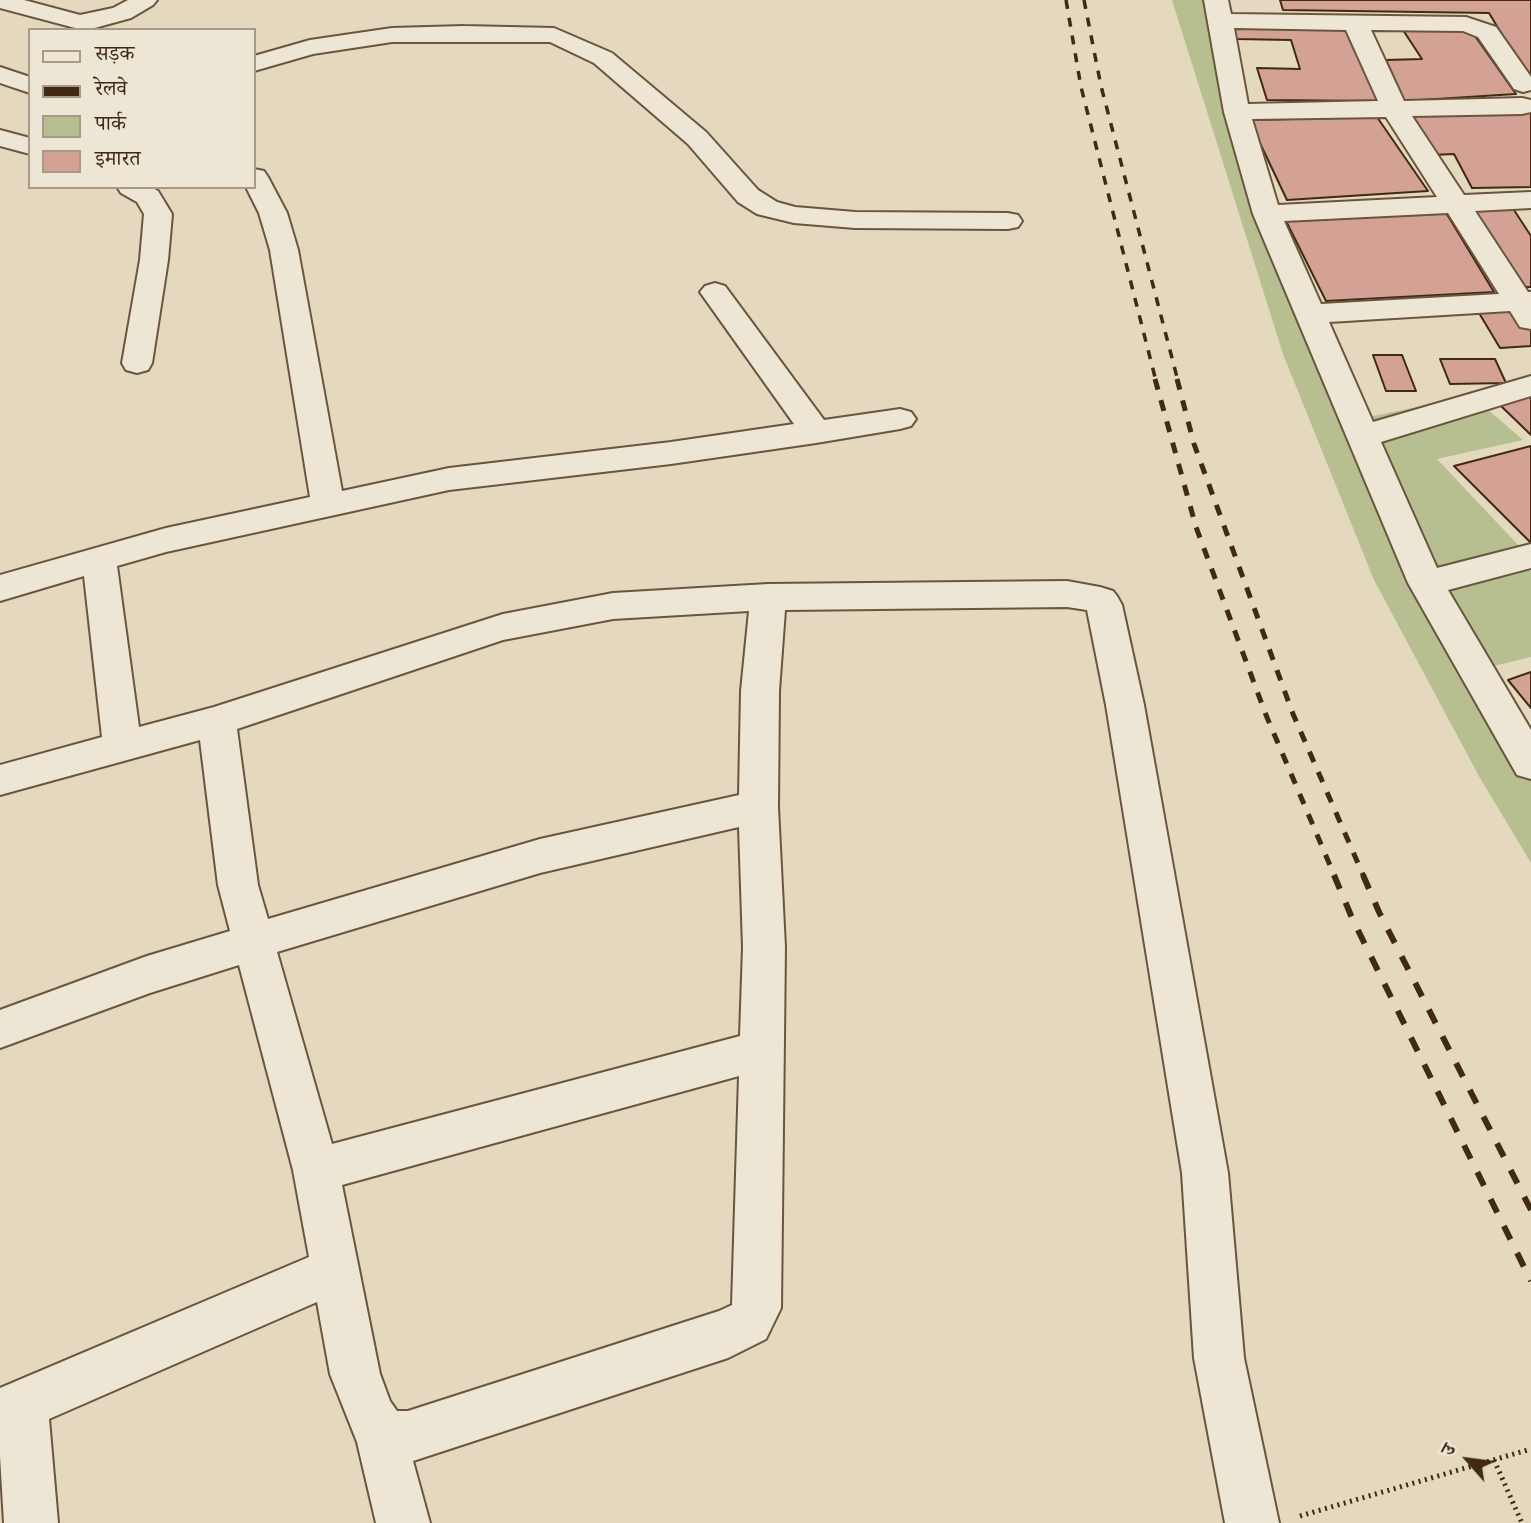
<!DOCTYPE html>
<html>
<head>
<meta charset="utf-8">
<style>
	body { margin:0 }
	#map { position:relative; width:1531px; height:1523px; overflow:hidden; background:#e4d8be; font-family:Vollkorn,"Noto Serif Devanagari",serif }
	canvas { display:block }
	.legend { position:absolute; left:28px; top:28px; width:228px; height:161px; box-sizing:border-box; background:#ede6d5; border:2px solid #a89a87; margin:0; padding:9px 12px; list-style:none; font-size:21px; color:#412913 }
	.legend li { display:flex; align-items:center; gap:14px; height:35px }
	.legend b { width:35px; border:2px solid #a89a87 }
	.north { position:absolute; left:1433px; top:1425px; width:70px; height:70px; -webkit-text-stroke:5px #ede6d5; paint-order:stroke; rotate:298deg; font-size:19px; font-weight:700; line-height:28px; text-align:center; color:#412913 }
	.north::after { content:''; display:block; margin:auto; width:24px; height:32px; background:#412913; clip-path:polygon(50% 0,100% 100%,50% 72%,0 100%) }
</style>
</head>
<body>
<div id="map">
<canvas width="1531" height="1523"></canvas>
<ul class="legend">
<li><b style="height:9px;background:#ede6d5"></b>सड़क</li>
<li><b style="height:9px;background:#412913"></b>रेलवे</li>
<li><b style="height:19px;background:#b7be8f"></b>पार्क</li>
<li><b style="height:19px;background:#d4a294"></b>इमारत</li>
</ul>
<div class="north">उ</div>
</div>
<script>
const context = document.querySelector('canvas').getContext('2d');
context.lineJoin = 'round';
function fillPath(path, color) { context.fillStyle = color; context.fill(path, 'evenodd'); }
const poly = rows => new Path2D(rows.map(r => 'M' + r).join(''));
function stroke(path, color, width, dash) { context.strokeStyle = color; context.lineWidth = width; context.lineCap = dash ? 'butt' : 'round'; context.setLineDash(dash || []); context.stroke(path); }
fillPath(poly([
	[1172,0,1223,0,1244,104,1277,221,1368,417,1472,396,1523,440,1437,459,1520,547,1531,572,1531,657,1485,668,1531,735,1531,863,1480,778,1374,580,1283,354]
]), '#b7be8f');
const building = poly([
	[1280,0,1531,0,1531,83,1489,13,1283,10,1280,0],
	[1232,25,1350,27,1379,101,1267,100,1257,68,1300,69,1291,40,1236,39,1232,25],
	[1401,27,1470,29,1516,94,1404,101,1386,60,1422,59,1401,27],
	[1531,112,1531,187,1472,188,1454,154,1432,155,1410,114,1531,112],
	[1377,117,1428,191,1287,200,1249,120,1377,117],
	[1512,207,1531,236,1531,287,1522,287,1473,209,1512,207],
	[1445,211,1494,292,1326,301,1285,219,1445,211],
	[1516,306,1531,330,1531,346,1500,348,1476,308,1516,306],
	[1373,355,1402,355,1416,391,1386,391,1373,355],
	[1440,359,1495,359,1506,383,1450,384,1440,359],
	[1531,395,1531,435,1500,405,1531,395],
	[1531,446,1531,543,1454,466,1531,446],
	[1531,672,1531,708,1508,680,1531,672]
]);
fillPath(building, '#d4a294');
stroke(building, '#412913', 2);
const minor = poly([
	[0,0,24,0,80,15,113,8,128,0,157,0,153,5,131,18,91,29,79,29,0,8,0,0],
	[1204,0,1228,0,1231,14,1466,17,1496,27,1531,77,1531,90,1523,92,1514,89,1478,37,1463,31,1371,30,1404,101,1522,98,1531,100,1531,112,1522,114,1412,116,1464,195,1531,192,1531,208,1475,211,1528,292,1531,292,1531,329,1520,327,1510,311,1329,322,1373,422,1531,376,1531,396,1381,442,1437,568,1531,544,1531,568,1448,590,1531,730,1531,779,1517,775,1408,583,1253,214,1224,112,1204,0],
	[1234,28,1346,30,1378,101,1248,104,1234,28],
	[1386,117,1437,197,1278,205,1252,119,1386,117],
	[1448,213,1499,294,1321,304,1284,221,1448,213],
	[464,26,554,28,612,53,706,132,758,190,777,202,795,207,855,212,1008,213,1018,215,1022,221,1018,227,1008,229,855,228,794,223,757,214,738,202,688,144,594,63,550,42,392,42,313,54,254,71,254,56,310,40,392,28,464,26],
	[0,67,30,77,30,93,0,83,0,67],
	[0,130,30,138,30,154,0,146,0,130],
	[254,169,264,171,268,177,287,213,298,250,342,491,449,468,671,442,794,424,700,292,705,286,715,283,725,286,824,420,900,409,911,412,916,419,911,426,900,429,816,443,671,464,449,490,166,552,117,566,139,727,214,707,503,614,613,593,768,584,1067,581,1100,587,1113,591,1117,596,1122,605,1144,705,1228,1173,1244,1358,1279,1523,1225,1523,1194,1358,1182,1173,1106,705,1087,610,1067,607,785,610,779,691,778,807,785,947,781,1308,766,1339,728,1358,413,1461,430,1523,376,1523,357,1442,330,1374,317,1302,49,1419,58,1523,4,1523,0,1456,0,1388,309,1257,293,1170,239,965,150,993,0,1048,0,1010,147,956,230,931,218,885,200,740,0,795,0,765,102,737,84,576,0,601,0,575,166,528,310,497,270,250,259,213,246,187,254,187,254,169],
	[749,611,741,691,739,795,540,839,268,919,258,885,237,729,503,640,613,619,749,611],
	[739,827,743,947,740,1036,332,1144,277,952,540,873,739,827],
	[739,1076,732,1305,719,1311,408,1411,397,1411,390,1401,380,1374,342,1185,739,1076],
	[117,187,151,187,158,191,172,214,168,260,152,363,148,370,137,373,126,370,122,363,140,260,144,214,137,202,121,193,117,187]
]);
stroke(minor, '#6a553e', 4);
stroke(poly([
	[1494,1460,1522,1523],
	[1300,1516,1531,1449]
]), '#412913', 5, [2, 4.5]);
fillPath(minor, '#ede6d5');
stroke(poly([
	[1066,0,1081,87,1156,381],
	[1084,0,1101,86,1178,381]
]), '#412913', 3.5, [9, 9]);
stroke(poly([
	[1155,379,1196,527,1266,715,1335,877],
	[1177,379,1194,444,1293,714,1364,877]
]), '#412913', 5, [11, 11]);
stroke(poly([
	[1334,875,1352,918,1531,1281],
	[1363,875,1379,912,1531,1210]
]), '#412913', 6, [15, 15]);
</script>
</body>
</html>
